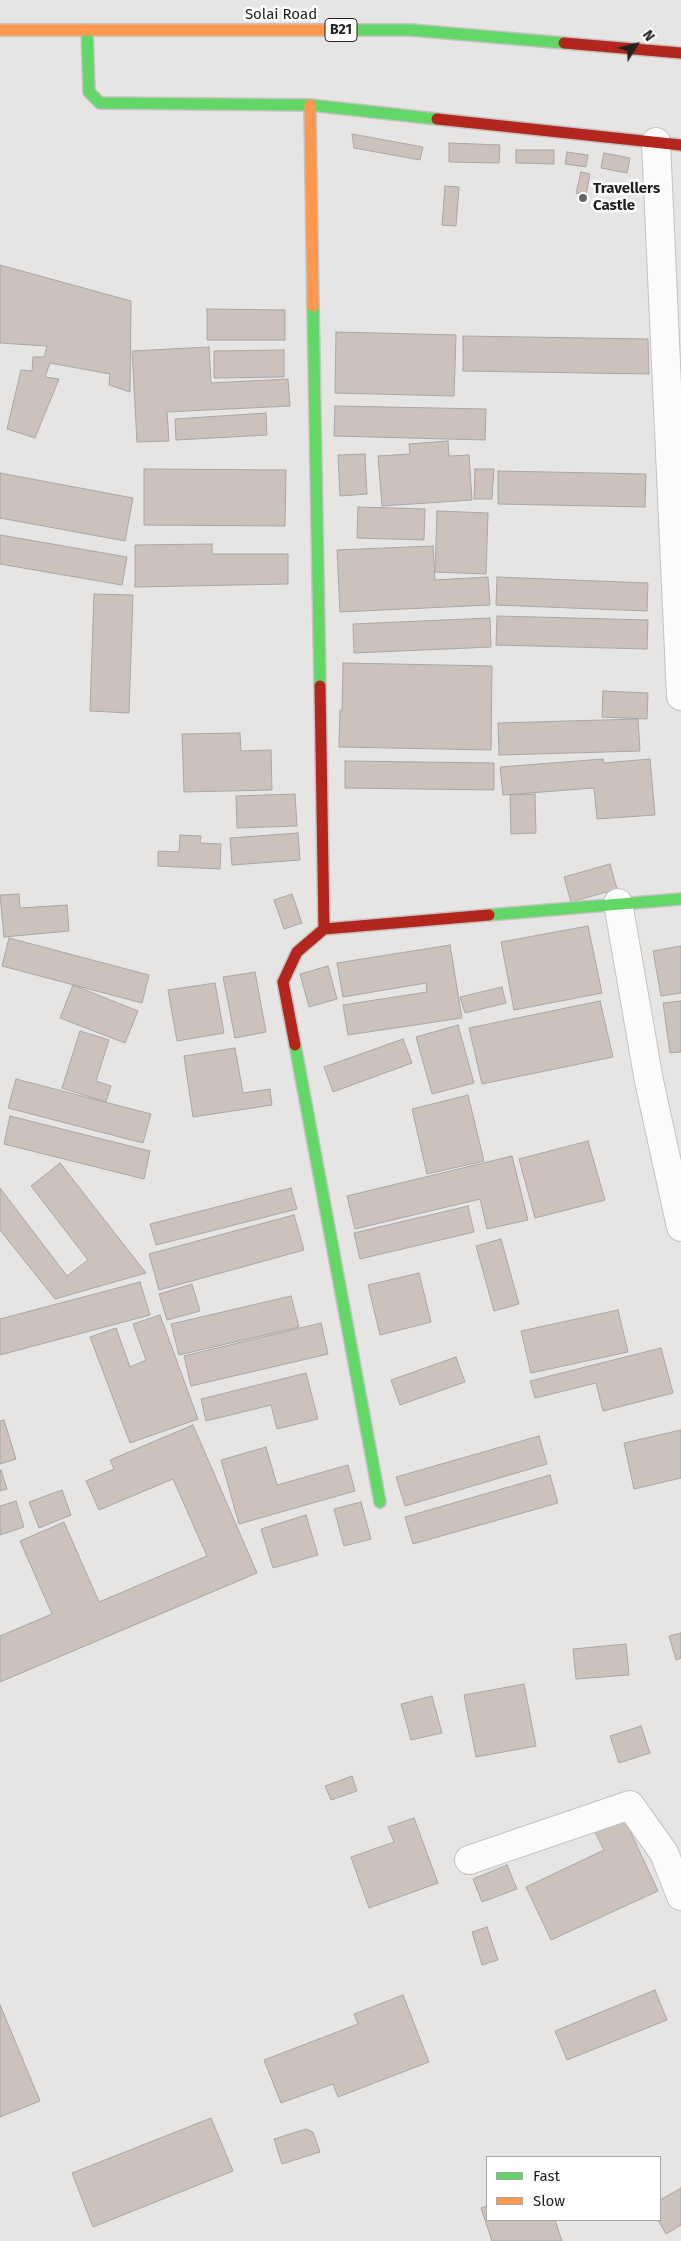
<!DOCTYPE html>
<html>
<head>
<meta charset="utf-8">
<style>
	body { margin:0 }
	#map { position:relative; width:681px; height:2241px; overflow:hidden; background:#e7e5e3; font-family:"Fira Sans",sans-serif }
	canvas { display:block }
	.legend { position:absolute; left:486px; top:2156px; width:175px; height:65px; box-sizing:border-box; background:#fff; border:1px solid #a7a6a6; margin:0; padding:6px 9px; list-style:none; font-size:15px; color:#222120 }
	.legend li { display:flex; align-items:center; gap:10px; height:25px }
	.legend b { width:25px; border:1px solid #a7a6a6 }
	.north { position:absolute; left:611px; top:20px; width:50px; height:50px; -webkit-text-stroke:4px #fff; paint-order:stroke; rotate:54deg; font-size:14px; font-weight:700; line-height:20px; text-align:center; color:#222120 }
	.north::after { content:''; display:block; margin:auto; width:18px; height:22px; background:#222120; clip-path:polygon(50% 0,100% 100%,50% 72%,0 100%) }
</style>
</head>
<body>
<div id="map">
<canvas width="681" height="2241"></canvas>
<ul class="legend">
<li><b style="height:6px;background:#63d668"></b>Fast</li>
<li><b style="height:6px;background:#ff974d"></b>Slow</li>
</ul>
<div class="north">N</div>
</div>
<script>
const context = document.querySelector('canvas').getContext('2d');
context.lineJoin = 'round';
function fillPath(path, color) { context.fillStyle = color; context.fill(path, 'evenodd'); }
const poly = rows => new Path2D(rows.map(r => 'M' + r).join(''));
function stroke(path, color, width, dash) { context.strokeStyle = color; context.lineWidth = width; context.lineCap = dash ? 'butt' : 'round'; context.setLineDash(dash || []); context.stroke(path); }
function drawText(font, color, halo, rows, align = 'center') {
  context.font = font + ' "Fira Sans",sans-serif'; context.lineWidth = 5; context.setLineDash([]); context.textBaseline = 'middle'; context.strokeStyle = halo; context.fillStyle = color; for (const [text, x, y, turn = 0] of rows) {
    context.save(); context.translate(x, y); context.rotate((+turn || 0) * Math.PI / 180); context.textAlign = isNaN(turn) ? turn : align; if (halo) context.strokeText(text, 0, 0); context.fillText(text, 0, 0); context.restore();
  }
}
const building = poly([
	[352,134,423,147,420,160,354,148,352,134],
	[449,143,500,145,499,163,449,162,449,143],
	[516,150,554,150,554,164,516,163,516,150],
	[567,152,588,155,586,167,565,164,567,152],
	[604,153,630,158,627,173,601,168,604,153],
	[581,172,590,174,586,195,576,193,581,172],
	[445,186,459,187,456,226,442,225,445,186],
	[0,265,131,301,130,392,109,385,110,374,50,363,45,377,59,379,35,438,7,429,21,370,32,371,33,357,44,357,47,346,0,343,0,265],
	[207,309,285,310,285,340,207,340,207,309],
	[336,332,456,335,454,396,335,393,336,332],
	[463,336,648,339,649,374,463,371,463,336],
	[209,347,211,383,288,379,290,406,167,412,169,441,137,442,132,351,209,347],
	[284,350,284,377,214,378,214,351,284,350],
	[335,406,486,409,485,440,334,436,335,406],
	[266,413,267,435,176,440,175,419,266,413],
	[448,441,449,456,469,455,472,500,382,506,378,456,410,454,409,444,448,441],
	[365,454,367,494,340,496,338,455,365,454],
	[144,469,286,470,285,526,144,525,144,469],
	[475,469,494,469,492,499,474,499,475,469],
	[498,471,646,474,645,507,498,504,498,471],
	[0,473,133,498,125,541,0,518,0,473],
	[358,507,425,509,424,540,357,538,358,507],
	[437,511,488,513,486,574,435,572,437,511],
	[0,535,127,557,122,585,0,564,0,535],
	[212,544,212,554,288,554,288,584,135,587,135,545,212,544],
	[433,546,435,580,488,577,490,605,340,612,337,550,433,546],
	[497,577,648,583,647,611,496,605,497,577],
	[94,594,133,595,129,713,90,711,94,594],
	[497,616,648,620,647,649,496,645,497,616],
	[490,618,491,647,354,653,353,624,490,618],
	[343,663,492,666,491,750,339,747,340,710,342,711,343,663],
	[603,691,648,693,647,719,602,717,603,691],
	[638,719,640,751,499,755,498,723,638,719],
	[240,733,241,751,271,750,272,790,184,792,182,734,240,733],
	[603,759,604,763,650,759,655,815,597,819,594,788,503,795,500,767,603,759],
	[345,761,494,763,494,790,345,788,345,761],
	[295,794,297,826,237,828,236,796,295,794],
	[535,794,536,833,511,834,510,795,535,794],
	[298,833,300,860,232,865,230,838,298,833],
	[180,835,201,836,200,843,221,844,220,869,158,866,158,851,179,852,180,835],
	[610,864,617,889,571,902,564,877,610,864],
	[19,894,20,908,67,905,69,931,4,937,0,895,19,894],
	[292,894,302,923,284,929,274,900,292,894],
	[588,926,602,993,514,1010,501,942,588,926],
	[9,938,149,975,142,1003,2,966,9,938],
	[450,945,462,1018,348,1035,343,1005,427,992,426,983,343,997,337,963,450,945],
	[681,946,681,993,661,996,653,951,681,946],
	[328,966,337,999,309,1007,300,974,328,966],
	[255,972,266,1032,235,1038,223,977,255,972],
	[215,983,224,1033,177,1041,168,990,215,983],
	[73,985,138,1011,125,1043,60,1018,73,985],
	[502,987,506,1003,465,1013,460,997,502,987],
	[600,1001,613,1057,482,1084,469,1028,600,1001],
	[681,1001,681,1052,670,1053,663,1003,681,1001],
	[458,1025,474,1083,432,1094,416,1037,458,1025],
	[80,1031,109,1040,96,1081,111,1086,106,1102,62,1088,80,1031],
	[403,1039,412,1063,333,1092,324,1067,403,1039],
	[235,1048,243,1093,270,1089,272,1105,193,1117,184,1056,235,1048],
	[16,1079,151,1114,143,1143,8,1108,16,1079],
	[468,1095,484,1161,427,1174,412,1109,468,1095],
	[10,1116,150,1151,144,1179,4,1144,10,1116],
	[588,1141,605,1200,535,1218,519,1159,588,1141],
	[512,1156,528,1220,487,1229,480,1199,355,1229,347,1196,512,1156],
	[60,1163,146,1273,55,1299,0,1230,0,1188,67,1276,88,1260,31,1186,60,1163],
	[291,1188,297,1209,156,1245,150,1224,291,1188],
	[468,1206,474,1232,360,1259,354,1233,468,1206],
	[294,1215,304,1250,159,1290,149,1254,294,1215],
	[501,1239,519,1304,494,1311,476,1246,501,1239],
	[419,1273,431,1322,380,1335,368,1285,419,1273],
	[140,1282,150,1315,0,1355,0,1319,140,1282],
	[192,1284,200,1311,167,1320,159,1294,192,1284],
	[291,1296,299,1327,179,1355,171,1324,291,1296],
	[618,1310,628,1352,531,1373,521,1331,618,1310],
	[160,1315,198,1419,130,1443,90,1337,116,1328,130,1367,146,1360,133,1324,160,1315],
	[321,1323,328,1354,191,1386,184,1356,321,1323],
	[661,1348,673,1393,603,1411,596,1383,535,1398,530,1381,661,1348],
	[456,1357,465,1382,400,1405,391,1380,456,1357],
	[306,1373,318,1419,277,1429,271,1405,206,1421,201,1399,306,1373],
	[4,1420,16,1459,0,1464,0,1421,4,1420],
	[193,1425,257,1573,0,1682,0,1636,52,1614,20,1541,64,1522,99,1602,207,1556,173,1479,99,1510,86,1481,114,1469,110,1460,193,1425],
	[681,1430,681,1478,634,1489,624,1443,681,1430],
	[539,1436,547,1464,405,1506,396,1477,539,1436],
	[266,1447,277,1485,348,1465,355,1491,239,1524,221,1460,266,1447],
	[1,1470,7,1489,0,1491,0,1471,1,1470],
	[550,1475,558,1503,413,1544,405,1517,550,1475],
	[62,1490,71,1515,39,1528,29,1502,62,1490],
	[16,1501,24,1527,0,1535,0,1506,16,1501],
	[361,1502,371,1539,344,1546,334,1509,361,1502],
	[306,1515,318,1555,273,1568,261,1529,306,1515],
	[681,1633,681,1658,676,1660,669,1636,681,1633],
	[626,1644,629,1675,576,1679,573,1649,626,1644],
	[524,1684,536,1746,476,1757,464,1695,524,1684],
	[432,1696,442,1733,411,1740,401,1704,432,1696],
	[641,1726,650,1753,619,1763,610,1736,641,1726],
	[352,1776,357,1791,331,1800,325,1786,352,1776],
	[414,1818,438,1883,369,1908,351,1857,394,1842,388,1827,414,1818],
	[624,1818,658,1891,551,1940,526,1887,604,1850,595,1832,624,1818],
	[507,1865,517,1889,482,1902,473,1879,507,1865],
	[487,1927,498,1960,482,1965,472,1932,487,1927],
	[655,1990,667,2020,567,2060,555,2031,655,1990],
	[403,1995,429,2062,338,2097,333,2084,281,2103,264,2060,358,2024,354,2014,403,1995],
	[0,2005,40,2101,0,2117,0,2005],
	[211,2118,233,2171,93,2227,72,2173,211,2118],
	[306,2129,313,2132,320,2152,282,2164,274,2139,306,2129],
	[681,2188,681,2225,666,2234,658,2220,660,2200,681,2188],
	[487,2206,487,2220,555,2220,562,2241,492,2241,481,2208,487,2206]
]);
fillPath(building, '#cdc1bb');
stroke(building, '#a8a7a6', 1);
const street = poly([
	[656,142,681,696],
	[618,903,649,1081,681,1227],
	[469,1860,630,1805,664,1853,681,1896]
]);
const fast = poly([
	[87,30,89,92,100,103,310,105,437,119],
	[327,30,411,30,564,43],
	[313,306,320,686],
	[489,915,681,899],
	[295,1045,380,1502]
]);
const slow = poly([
	[0,30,327,30],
	[310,105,313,306]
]);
const jam = poly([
	[564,43,681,53],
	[437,119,681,145],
	[320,686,324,929],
	[295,1045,283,982,297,952,324,929,489,915]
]);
stroke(street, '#c4c3c2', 30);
stroke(fast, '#c4c3c2', 14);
stroke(slow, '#c4c3c2', 14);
stroke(jam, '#c4c3c2', 14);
stroke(street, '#fbfbfb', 28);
stroke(fast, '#63d668', 11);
stroke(slow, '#ff974d', 11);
stroke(jam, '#b3261e', 11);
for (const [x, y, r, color] of [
	[583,198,5,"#676664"]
]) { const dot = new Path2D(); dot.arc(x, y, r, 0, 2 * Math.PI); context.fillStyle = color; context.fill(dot); stroke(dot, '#fff', 2); }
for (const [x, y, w] of [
	[341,30,32]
]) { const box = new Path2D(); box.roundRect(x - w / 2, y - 11.5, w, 23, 4); context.fillStyle = '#fff'; context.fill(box); stroke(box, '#222120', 1); }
drawText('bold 14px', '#222120', null, [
	["B21",341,30]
]);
drawText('15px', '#222120', '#fff', [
	["Solai Road",281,15]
]);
drawText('bold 15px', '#222120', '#fff', [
	["Travellers",593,189],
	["Castle",593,206]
], 'left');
</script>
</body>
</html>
